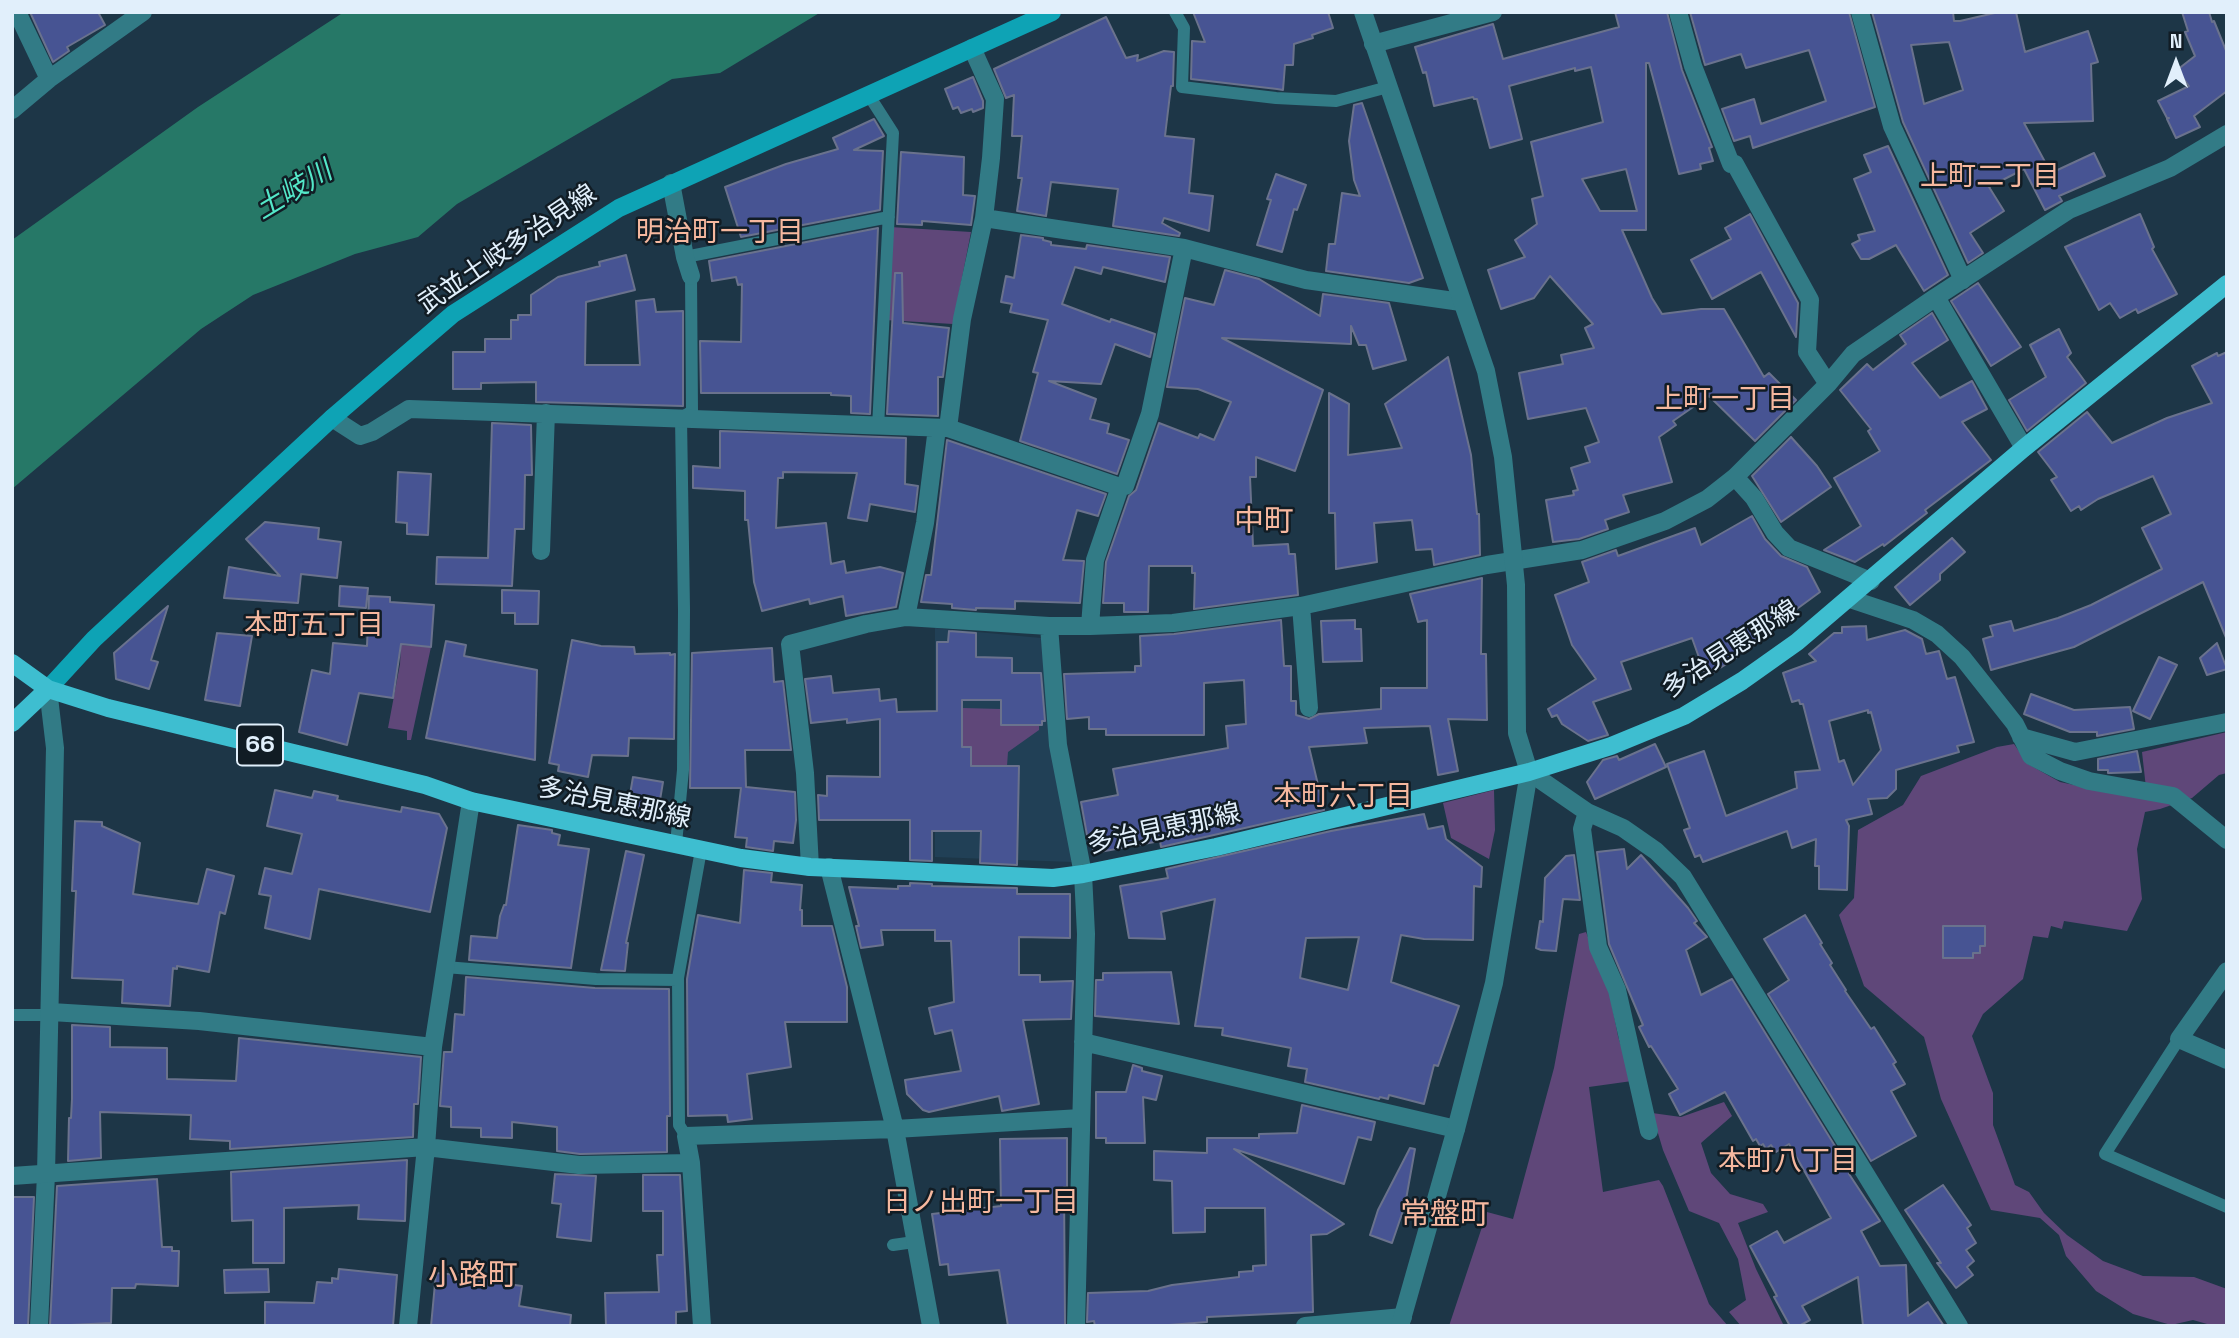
<!DOCTYPE html>
<html>
<head>
<meta charset="utf-8">
<style>
	body { margin:0 }
	#map { position:relative; width:2239px; height:1338px; overflow:hidden; background:#1d3647; font-family:"Space Grotesk",sans-serif }
	canvas { display:block }
	.frame { position:absolute; inset:0; border:14px solid #e1effb; pointer-events:none }
	.north { position:absolute; left:2141px; top:28px; width:70px; height:70px; -webkit-text-stroke:5px #111c24; paint-order:stroke; rotate:0deg; font-size:19px; font-weight:700; line-height:28px; text-align:center; color:#e1effb }
	.north::after { content:''; display:block; margin:auto; width:24px; height:32px; background:#e1effb; clip-path:polygon(50% 0,100% 100%,50% 72%,0 100%) }
</style>
</head>
<body>
<div id="map">
<canvas width="2239" height="1338"></canvas>
<div class="frame"></div>
<div class="north">N</div>
</div>
<script>
const context = document.querySelector('canvas').getContext('2d');
context.lineJoin = 'round';
function fillPath(path, color) { context.fillStyle = color; context.fill(path, 'evenodd'); }
const poly = rows => new Path2D(rows.map(r => 'M' + r).join(''));
function stroke(path, color, width, dash) { context.strokeStyle = color; context.lineWidth = width; context.lineCap = dash ? 'butt' : 'round'; context.setLineDash(dash || []); context.stroke(path); }
function drawText(font, color, halo, rows, align = 'center') {
  context.font = font + ' "Space Grotesk","Noto Sans JP",sans-serif'; context.lineWidth = 5; context.setLineDash([]); context.textBaseline = 'middle'; context.strokeStyle = halo; context.fillStyle = color; for (const [text, x, y, turn = 0] of rows) {
    context.save(); context.translate(x, y); context.rotate((+turn || 0) * Math.PI / 180); context.textAlign = isNaN(turn) ? turn : align; if (halo) context.strokeText(text, 0, 0); context.fillText(text, 0, 0); context.restore();
  }
}
fillPath(poly([
	[935,628,1041,638,1072,862,935,857]
]), '#214056');
fillPath(poly([
	[890,227,971,232,953,324,885,320],
	[401,645,431,647,411,740,407,740,407,731,388,728,400,664],
	[963,708,1001,709,1001,725,1039,725,1039,730,1008,752,1007,766,971,766,971,755,966,755,962,747],
	[2227,732,2227,773,2219,775,2192,798,2160,809,2145,812,2137,849,2142,899,2127,931,2064,921,2062,929,2051,926,2048,938,2033,936,2023,979,1983,1014,1972,1036,1993,1093,1993,1125,2015,1185,2029,1192,2044,1213,2067,1235,2103,1261,2143,1276,2194,1277,2227,1289,2227,1326,2214,1326,2193,1320,2171,1325,2133,1314,2096,1291,2066,1256,2059,1235,2040,1218,1991,1210,1941,1099,1924,1037,1864,986,1839,915,1854,898,1858,830,1903,805,1921,776,1997,747,2014,744,2028,764,2060,782,2121,795,2147,797,2142,752],
	[1494,790,1495,830,1489,859,1451,838,1443,803],
	[1586,932,1610,995,1618,1036,1632,1081,1589,1087,1603,1192,1659,1180,1663,1186,1709,1304,1728,1326,1449,1326,1487,1212,1513,1219,1554,1068,1579,934],
	[1724,1102,1732,1116,1701,1143,1711,1173,1730,1194,1763,1204,1768,1212,1738,1223,1756,1269,1784,1326,1741,1326,1729,1312,1746,1300,1738,1259,1719,1223,1689,1211,1663,1150,1652,1113,1681,1117]
]), '#5f4779');
fillPath(poly([
	[344,12,821,12,720,73,672,79,457,204,418,237,355,254,253,295,201,329,12,489,12,240,198,107]
]), '#267867');
const building = poly([
	[30,12,98,12,105,25,67,47,69,51,53,62,30,12],
	[1193,12,1328,12,1333,28,1312,35,1313,38,1294,44,1293,65,1285,65,1283,90,1277,89,1191,79,1192,41,1205,42,1193,12],
	[1615,12,1667,12,1682,70,1712,147,1709,148,1713,161,1700,164,1701,169,1679,174,1649,63,1646,63,1646,230,1622,230,1652,298,1662,314,1701,309,1724,309,1764,377,1769,373,1796,400,1755,441,1709,396,1673,421,1676,425,1659,437,1672,482,1623,495,1629,512,1605,520,1608,529,1579,539,1553,542,1546,500,1574,495,1573,491,1578,490,1571,468,1590,462,1585,447,1599,442,1586,408,1528,419,1519,373,1563,364,1561,355,1594,348,1585,328,1593,324,1550,276,1534,298,1501,309,1488,270,1525,257,1515,240,1537,224,1532,199,1543,196,1531,142,1603,122,1591,67,1575,71,1575,68,1509,86,1522,139,1490,148,1477,99,1474,99,1473,97,1434,106,1426,72,1423,73,1415,47,1493,24,1503,59,1619,27,1615,12],
	[1626,169,1637,211,1600,211,1582,179,1626,169],
	[1690,12,1849,12,1875,107,1753,148,1750,136,1734,141,1722,109,1754,99,1761,124,1826,101,1809,50,1746,68,1741,54,1705,65,1690,12],
	[1872,12,1953,12,1954,21,1960,21,1999,12,2016,12,2025,52,2088,31,2098,62,2091,64,2093,121,2024,123,2051,173,2094,153,2105,176,2059,196,2062,201,2045,210,2024,169,1989,187,2004,211,1970,233,1983,253,1968,263,1903,122,1872,12],
	[1949,42,1963,90,1924,104,1911,45,1949,42],
	[2182,12,2209,12,2212,22,2214,21,2227,53,2227,91,2194,116,2200,127,2176,138,2167,119,2169,118,2167,118,2158,101,2189,86,2177,70,2195,56,2185,32,2188,31,2182,12],
	[1106,17,1126,58,1138,55,1137,61,1164,51,1174,52,1173,83,1173,86,1171,86,1165,136,1194,139,1189,193,1213,196,1209,231,1164,218,1162,223,1180,233,1179,236,1113,226,1118,189,1051,182,1046,216,1017,211,1022,178,1018,178,1022,136,1012,136,1014,95,1006,98,994,69,1106,17],
	[973,77,983,101,983,108,973,112,972,109,961,113,958,107,953,109,945,89,973,77],
	[1362,103,1423,278,1409,283,1326,271,1329,244,1335,244,1342,193,1360,196,1354,180,1349,141,1354,105,1362,103],
	[874,119,884,136,854,150,883,151,880,210,741,237,725,187,786,164,838,149,833,138,874,119],
	[1888,146,1948,275,1924,291,1896,245,1869,259,1861,259,1852,244,1860,240,1858,235,1875,231,1854,179,1871,172,1864,155,1888,146],
	[901,152,964,157,963,195,975,196,971,225,922,221,922,225,897,224,901,152],
	[1276,174,1306,185,1297,210,1294,209,1282,252,1257,245,1271,200,1267,199,1276,174],
	[1750,214,1798,303,1796,337,1761,272,1712,299,1691,260,1731,239,1725,228,1750,214],
	[2140,214,2154,247,2152,249,2177,294,2138,313,2136,309,2120,318,2110,303,2099,310,2065,247,2140,214],
	[878,228,870,414,851,413,851,396,831,395,831,393,701,393,700,341,741,342,742,284,738,285,736,277,712,281,709,261,878,228],
	[1021,235,1043,238,1043,240,1051,242,1051,245,1086,249,1087,245,1170,257,1165,282,1103,267,1101,274,1075,267,1062,304,1110,322,1111,319,1155,334,1150,357,1115,344,1101,384,1049,381,1096,399,1090,419,1109,424,1107,433,1129,440,1117,474,1020,441,1038,373,1033,372,1048,320,1010,312,1012,304,1001,302,1006,276,1014,278,1021,235],
	[626,255,635,290,586,302,585,365,640,365,636,301,654,299,656,312,683,311,683,406,536,402,536,382,481,383,481,389,453,389,453,352,485,352,485,339,511,339,511,320,518,320,518,315,531,315,531,295,558,277,600,266,599,262,626,255],
	[1225,270,1259,279,1320,316,1323,294,1389,303,1406,360,1373,369,1366,345,1359,345,1351,326,1351,344,1222,338,1323,390,1295,471,1256,457,1256,477,1250,477,1253,546,1288,544,1289,554,1295,554,1298,595,1194,609,1195,573,1192,573,1192,566,1149,566,1148,612,1124,612,1124,603,1103,603,1106,562,1129,496,1136,490,1159,423,1198,438,1200,434,1214,440,1231,402,1198,389,1167,387,1185,298,1214,305,1225,270],
	[895,273,902,273,903,323,949,328,943,377,938,377,938,416,887,414,895,273],
	[1978,283,2021,347,1991,366,1951,301,1978,283],
	[1932,313,1948,340,1912,363,1940,398,1972,381,1987,409,1962,422,1991,460,1925,510,1927,513,1884,546,1883,544,1855,562,1824,550,1861,526,1834,478,1880,451,1868,431,1871,429,1840,390,1867,364,1873,370,1906,344,1900,335,1932,313],
	[2059,329,2071,353,2067,357,2086,383,2027,431,2009,400,2046,377,2030,345,2059,329],
	[2227,352,2227,640,2203,582,2074,647,1991,670,1983,639,1993,636,1990,626,2011,621,2014,631,2058,618,2091,605,2162,569,2142,528,2171,514,2153,476,2098,499,2081,510,2079,506,2071,511,2051,480,2057,477,2038,452,2087,412,2112,443,2167,418,2212,403,2192,366,2217,353,2218,356,2227,352],
	[1448,357,1471,455,1477,514,1479,514,1480,555,1434,565,1432,549,1416,550,1412,520,1374,523,1377,562,1336,569,1335,513,1329,513,1329,393,1349,404,1348,455,1402,448,1385,404,1448,357],
	[492,423,531,425,532,475,525,475,524,529,515,529,512,586,436,584,437,557,488,558,492,423],
	[720,431,906,438,905,484,918,486,915,512,870,504,867,521,848,518,857,473,783,472,783,478,778,478,776,528,826,523,831,564,844,561,846,573,880,567,903,573,896,607,846,616,843,596,810,604,809,599,762,611,754,582,748,520,745,520,745,491,693,488,693,466,720,468,720,431],
	[1791,437,1817,466,1831,487,1781,522,1752,476,1791,437],
	[947,440,1106,494,1098,516,1077,510,1063,560,1084,561,1080,603,1015,601,1015,609,976,608,976,610,952,608,952,604,921,602,926,575,931,575,947,440],
	[398,472,431,474,428,535,407,534,407,523,396,522,398,472],
	[1752,516,1765,539,1781,556,1807,567,1820,592,1738,652,1739,656,1706,677,1692,638,1621,662,1631,689,1593,702,1608,735,1588,741,1562,724,1557,715,1552,717,1548,709,1596,679,1572,645,1555,595,1589,582,1582,562,1616,550,1618,556,1695,528,1701,545,1752,516],
	[265,522,319,528,318,539,341,542,337,578,301,574,298,603,224,598,229,567,280,576,246,539,265,522],
	[1952,538,1965,552,1940,574,1940,580,1910,605,1895,587,1952,538],
	[1482,578,1481,654,1486,654,1487,720,1448,719,1458,771,1438,775,1430,726,1364,728,1367,743,1309,747,1324,810,1161,847,1160,841,1094,853,1090,835,1087,835,1081,802,1118,795,1113,769,1228,748,1226,726,1246,724,1244,680,1204,683,1204,735,1106,735,1106,729,1089,729,1089,717,1067,719,1064,674,1135,672,1135,666,1141,666,1140,636,1174,634,1281,620,1284,666,1291,666,1291,701,1296,701,1296,715,1309,719,1319,714,1381,709,1381,688,1427,688,1427,620,1418,622,1410,594,1482,578],
	[340,586,368,588,366,608,339,606,340,586],
	[502,590,539,591,538,624,515,624,515,613,502,613,502,590],
	[369,596,390,597,390,602,434,605,431,647,401,644,393,698,359,693,347,745,299,732,312,670,330,674,333,643,367,646,369,596],
	[168,606,151,660,158,662,149,689,116,679,114,653,168,606],
	[1355,620,1355,629,1361,629,1362,661,1323,662,1321,621,1355,620],
	[1866,626,1867,640,1905,630,1922,639,1926,654,1939,651,1947,679,1955,677,1974,742,1957,746,1959,752,1896,770,1896,789,1887,798,1868,799,1872,814,1846,820,1849,826,1847,890,1819,889,1819,866,1815,866,1816,839,1792,848,1787,831,1703,862,1700,855,1695,857,1684,830,1690,828,1667,764,1704,751,1726,816,1797,788,1795,772,1820,770,1803,704,1800,704,1799,700,1792,702,1783,673,1816,661,1809,654,1834,633,1842,633,1842,627,1866,626],
	[1868,710,1868,713,1871,712,1881,750,1853,785,1844,760,1839,762,1829,721,1868,710],
	[949,631,976,633,976,657,1012,658,1012,673,1041,673,1045,721,1042,721,1042,725,1001,725,1001,700,962,700,962,747,971,747,971,766,1019,766,1017,865,980,863,981,831,932,831,932,861,910,860,910,820,819,820,818,795,827,796,827,776,880,777,880,719,847,723,847,719,811,723,805,679,831,676,833,693,879,689,880,701,896,699,897,712,937,711,937,642,948,642,949,631],
	[217,633,252,636,240,706,205,700,217,633],
	[572,640,601,646,634,647,635,654,670,653,670,655,675,654,674,739,629,738,628,756,592,755,588,777,558,771,559,765,549,763,572,640],
	[446,641,466,645,464,656,537,670,535,760,426,738,446,641],
	[2217,643,2227,669,2207,675,2200,658,2217,643],
	[772,648,774,682,783,681,791,750,745,750,746,787,795,792,796,820,793,843,774,841,773,851,746,847,747,838,735,837,741,788,690,788,692,653,772,648],
	[2159,657,2177,665,2150,719,2133,711,2159,657],
	[2031,694,2074,710,2130,707,2134,729,2097,736,2097,732,2070,732,2024,714,2031,694],
	[1655,744,1666,767,1595,799,1587,782,1603,760,1617,756,1619,760,1655,744],
	[2137,751,2141,772,2111,773,2108,773,2108,770,2098,770,2098,759,2137,751],
	[633,777,663,782,658,812,628,806,633,777],
	[275,790,312,798,314,791,338,796,337,800,401,812,402,807,439,814,447,828,430,912,319,889,310,939,265,928,271,896,259,894,265,868,292,874,302,834,267,826,275,790],
	[1424,814,1428,829,1443,826,1446,839,1482,867,1481,887,1474,886,1473,940,1424,939,1401,935,1391,982,1459,1006,1438,1066,1434,1065,1424,1104,1389,1095,1388,1099,1380,1097,1379,1099,1305,1082,1307,1069,1288,1066,1291,1048,1222,1035,1223,1028,1195,1026,1215,899,1161,912,1165,939,1129,938,1120,886,1168,878,1166,869,1331,831,1424,814],
	[1359,937,1348,990,1300,978,1306,938,1359,937],
	[75,821,102,822,102,826,140,843,133,894,198,904,207,869,234,876,225,914,220,912,209,972,177,966,177,969,173,968,170,1006,122,1003,123,980,72,978,76,891,72,891,75,821],
	[518,825,552,830,552,833,560,835,558,845,589,849,571,968,469,960,471,936,497,938,500,916,504,905,506,905,518,825],
	[1624,849,1627,869,1641,855,1688,908,1697,921,1694,923,1707,937,1686,950,1701,995,1732,979,1851,1172,1849,1174,1880,1221,1861,1231,1880,1266,1906,1265,1908,1316,1928,1302,1944,1326,1863,1326,1858,1277,1802,1306,1810,1320,1799,1326,1790,1326,1774,1297,1777,1296,1750,1246,1777,1231,1784,1243,1831,1218,1789,1144,1776,1152,1771,1145,1766,1149,1763,1144,1760,1146,1756,1139,1753,1141,1725,1092,1680,1115,1669,1094,1678,1089,1651,1046,1649,1047,1639,1027,1643,1025,1609,944,1597,852,1624,849],
	[626,851,644,855,626,943,628,943,625,971,601,970,626,851],
	[1574,855,1580,900,1563,899,1556,951,1541,950,1536,948,1540,921,1543,922,1545,878,1566,856,1574,855],
	[744,870,772,873,771,882,802,885,800,910,802,910,802,926,832,926,847,987,847,1022,785,1022,791,1067,747,1074,752,1119,728,1122,727,1115,688,1116,687,979,698,915,740,923,744,870],
	[910,883,932,884,932,886,1017,888,1017,894,1070,894,1070,938,1019,937,1019,975,1040,975,1040,982,1073,981,1071,1019,1023,1020,1039,1104,1002,1111,999,1096,929,1112,923,1110,907,1094,905,1080,961,1071,952,1030,935,1034,929,1008,954,1002,951,941,935,941,935,930,881,930,883,945,861,948,856,926,859,926,849,887,898,889,898,886,910,886,910,883],
	[1805,915,1822,943,1820,944,1832,963,1830,965,1846,990,1845,991,1871,1029,1874,1027,1896,1062,1893,1064,1905,1084,1891,1091,1916,1136,1871,1161,1768,994,1789,980,1764,939,1805,915],
	[1943,926,1985,926,1985,946,1980,946,1980,953,1973,953,1973,958,1943,958,1943,926],
	[1171,972,1179,1024,1095,1016,1096,980,1103,980,1103,973,1171,972],
	[466,977,595,988,669,989,670,1116,667,1116,667,1152,580,1154,557,1151,557,1127,512,1122,512,1138,481,1137,481,1128,451,1127,451,1107,440,1106,444,1052,452,1052,455,1014,464,1015,466,977],
	[72,1025,110,1027,110,1047,167,1048,167,1079,236,1081,239,1038,421,1057,418,1104,414,1104,413,1137,230,1149,230,1141,190,1139,191,1115,100,1112,101,1158,68,1161,69,1118,71,1118,72,1099,72,1025],
	[1133,1065,1142,1068,1142,1071,1162,1076,1156,1100,1143,1097,1145,1143,1106,1143,1106,1138,1096,1138,1096,1092,1126,1092,1133,1065],
	[1302,1105,1375,1122,1371,1140,1358,1137,1344,1184,1234,1149,1344,1224,1327,1234,1311,1235,1313,1312,1207,1317,1207,1322,1169,1325,1095,1326,1094,1321,1087,1322,1088,1293,1148,1291,1172,1285,1239,1277,1239,1272,1253,1271,1253,1266,1266,1265,1265,1208,1205,1208,1205,1232,1173,1233,1172,1181,1154,1180,1154,1151,1207,1153,1207,1138,1259,1138,1259,1134,1297,1133,1302,1105],
	[1067,1138,1067,1187,1064,1187,1065,1325,1008,1326,999,1270,949,1275,948,1264,940,1265,932,1214,1001,1206,1000,1139,1067,1138],
	[1410,1148,1415,1149,1405,1205,1392,1243,1370,1235,1378,1210,1410,1148],
	[407,1160,405,1221,358,1219,359,1205,284,1208,284,1263,253,1263,253,1220,232,1221,231,1172,407,1160],
	[555,1174,596,1176,591,1241,557,1237,561,1204,552,1203,555,1174],
	[643,1175,680,1175,687,1311,676,1312,676,1325,606,1326,605,1293,659,1292,657,1255,663,1255,663,1211,643,1211,643,1175],
	[157,1179,162,1247,172,1247,172,1251,179,1251,178,1286,136,1284,135,1288,112,1288,111,1323,50,1326,57,1186,157,1179],
	[1943,1185,1971,1225,1967,1228,1976,1243,1966,1250,1974,1261,1967,1267,1973,1275,1956,1288,1937,1263,1941,1263,1905,1210,1943,1185],
	[12,1197,34,1197,28,1326,12,1326,12,1197],
	[268,1269,269,1292,225,1293,224,1270,268,1269],
	[339,1269,397,1275,393,1326,265,1326,265,1302,314,1303,317,1282,332,1283,332,1278,338,1279,339,1269],
	[436,1273,501,1279,500,1283,522,1286,519,1306,571,1315,570,1326,431,1326,436,1273]
]);
fillPath(building, '#475493');
stroke(building, '#6a728d', 2);
stroke(poly([
	[1175,12,1184,28,1182,87,1276,98,1336,101,1388,87],
	[868,94,893,133,878,427],
	[685,257,889,217],
	[676,844,683,770,684,610,681,418,692,411,691,276],
	[445,967,596,979,678,980],
	[12,1015,51,1015],
	[2179,1039,2105,1154,2227,1207],
	[686,1136,679,1125,678,978,701,850],
	[893,1245,914,1242]
]), '#327b86', 12);
stroke(poly([
	[39,1326,46,1174]
]), '#327b86', 18);
stroke(poly([
	[17,12,49,79],
	[1678,12,1693,66,1731,164,1735,164,1810,300,1807,352,1828,384],
	[1860,12,1892,126,1963,280],
	[1373,44,1493,12],
	[12,110,49,79,143,12],
	[671,183,685,257,691,276],
	[984,218,1184,248,1306,280,1461,302],
	[1936,297,2024,448],
	[332,418,360,436,372,432,409,409,948,428,1120,487],
	[948,428,962,319,984,218,991,158,995,99,972,48],
	[1735,477,1754,498,1775,533,1789,548,1871,581],
	[541,551,546,413],
	[1850,599,1913,620,1937,634,1962,657,2015,724,2031,756,2060,771,2089,781,2173,796,2227,840],
	[1301,606,1309,708],
	[906,617,925,523,937,428],
	[1049,626,1058,745,1083,874,1086,934,1076,1326],
	[1090,626,1095,560,1120,487,1125,486,1150,414,1184,248],
	[2021,737,2075,752,2227,722],
	[1529,772,1587,812,1623,828,1656,851,1683,877,1959,1326],
	[1587,812,1582,829,1598,947,1617,990,1649,1131],
	[810,867,805,773,790,644,866,624,906,617,1049,626,1090,626,1173,623,1301,606,1487,565,1582,550,1665,521,1707,499,1735,477,1828,384,1853,354,1936,297,2069,210,2170,168,2227,134],
	[829,867,895,1129,931,1326],
	[2227,971,2179,1039,2227,1060],
	[51,1012,199,1021,433,1047],
	[1083,1042,1456,1129],
	[46,1174,55,748,48,689],
	[12,1176,426,1147,579,1165,691,1163],
	[408,1326,426,1147,433,1047,471,801],
	[702,1326,691,1163,686,1136,895,1129,1081,1118],
	[1305,1326,1403,1317]
]), '#327b86', 18);
stroke(poly([
	[1363,12,1486,371,1503,457,1516,585,1517,733,1529,772,1494,983,1456,1129,1400,1326]
]), '#327b86', 18);
stroke(poly([
	[48,689,94,639,332,418,453,314,619,208,1052,12]
]), '#0ea3b5', 18);
stroke(poly([
	[12,663,48,689,108,708,425,785,471,801,741,858,810,867,906,871,1053,878,1083,874,1216,847,1529,772,1611,746,1684,716,1742,681,1797,642,2024,448,2227,284],
	[12,723,48,689]
]), '#3ebed0', 18);
for (const [x, y, w] of [
	[260,745,46]
]) { const box = new Path2D(); box.roundRect(x - w / 2, y - 20.5, w, 41, 5); context.fillStyle = '#111c24'; context.fill(box); stroke(box, '#e1effb', 2); }
drawText('bold 24px', '#e1effb', null, [
	["66",260,745]
]);
drawText('26px', '#e1effb', '#111c24', [
	["武並土岐多治見線",508,250,-34],
	["多治見恵那線",1731,650,-33],
	["多治見恵那線",614,804,12],
	["多治見恵那線",1164,830,-12]
]);
drawText('28px', '#f6b89f', '#111c24', [
	["上町二丁目",1990,177],
	["明治町一丁目",720,233],
	["上町一丁目",1725,400],
	["本町五丁目",314,626],
	["本町六丁目",1343,797],
	["本町八丁目",1788,1162],
	["日ノ出町一丁目",981,1203]
]);
drawText('italic 28px', '#54e8c9', '#111c24', [
	["土岐川",294,191,-31]
]);
drawText('30px', '#f6b89f', '#111c24', [
	["中町",1264,523],
	["常盤町",1445,1216],
	["小路町",473,1277]
]);
</script>
</body>
</html>
